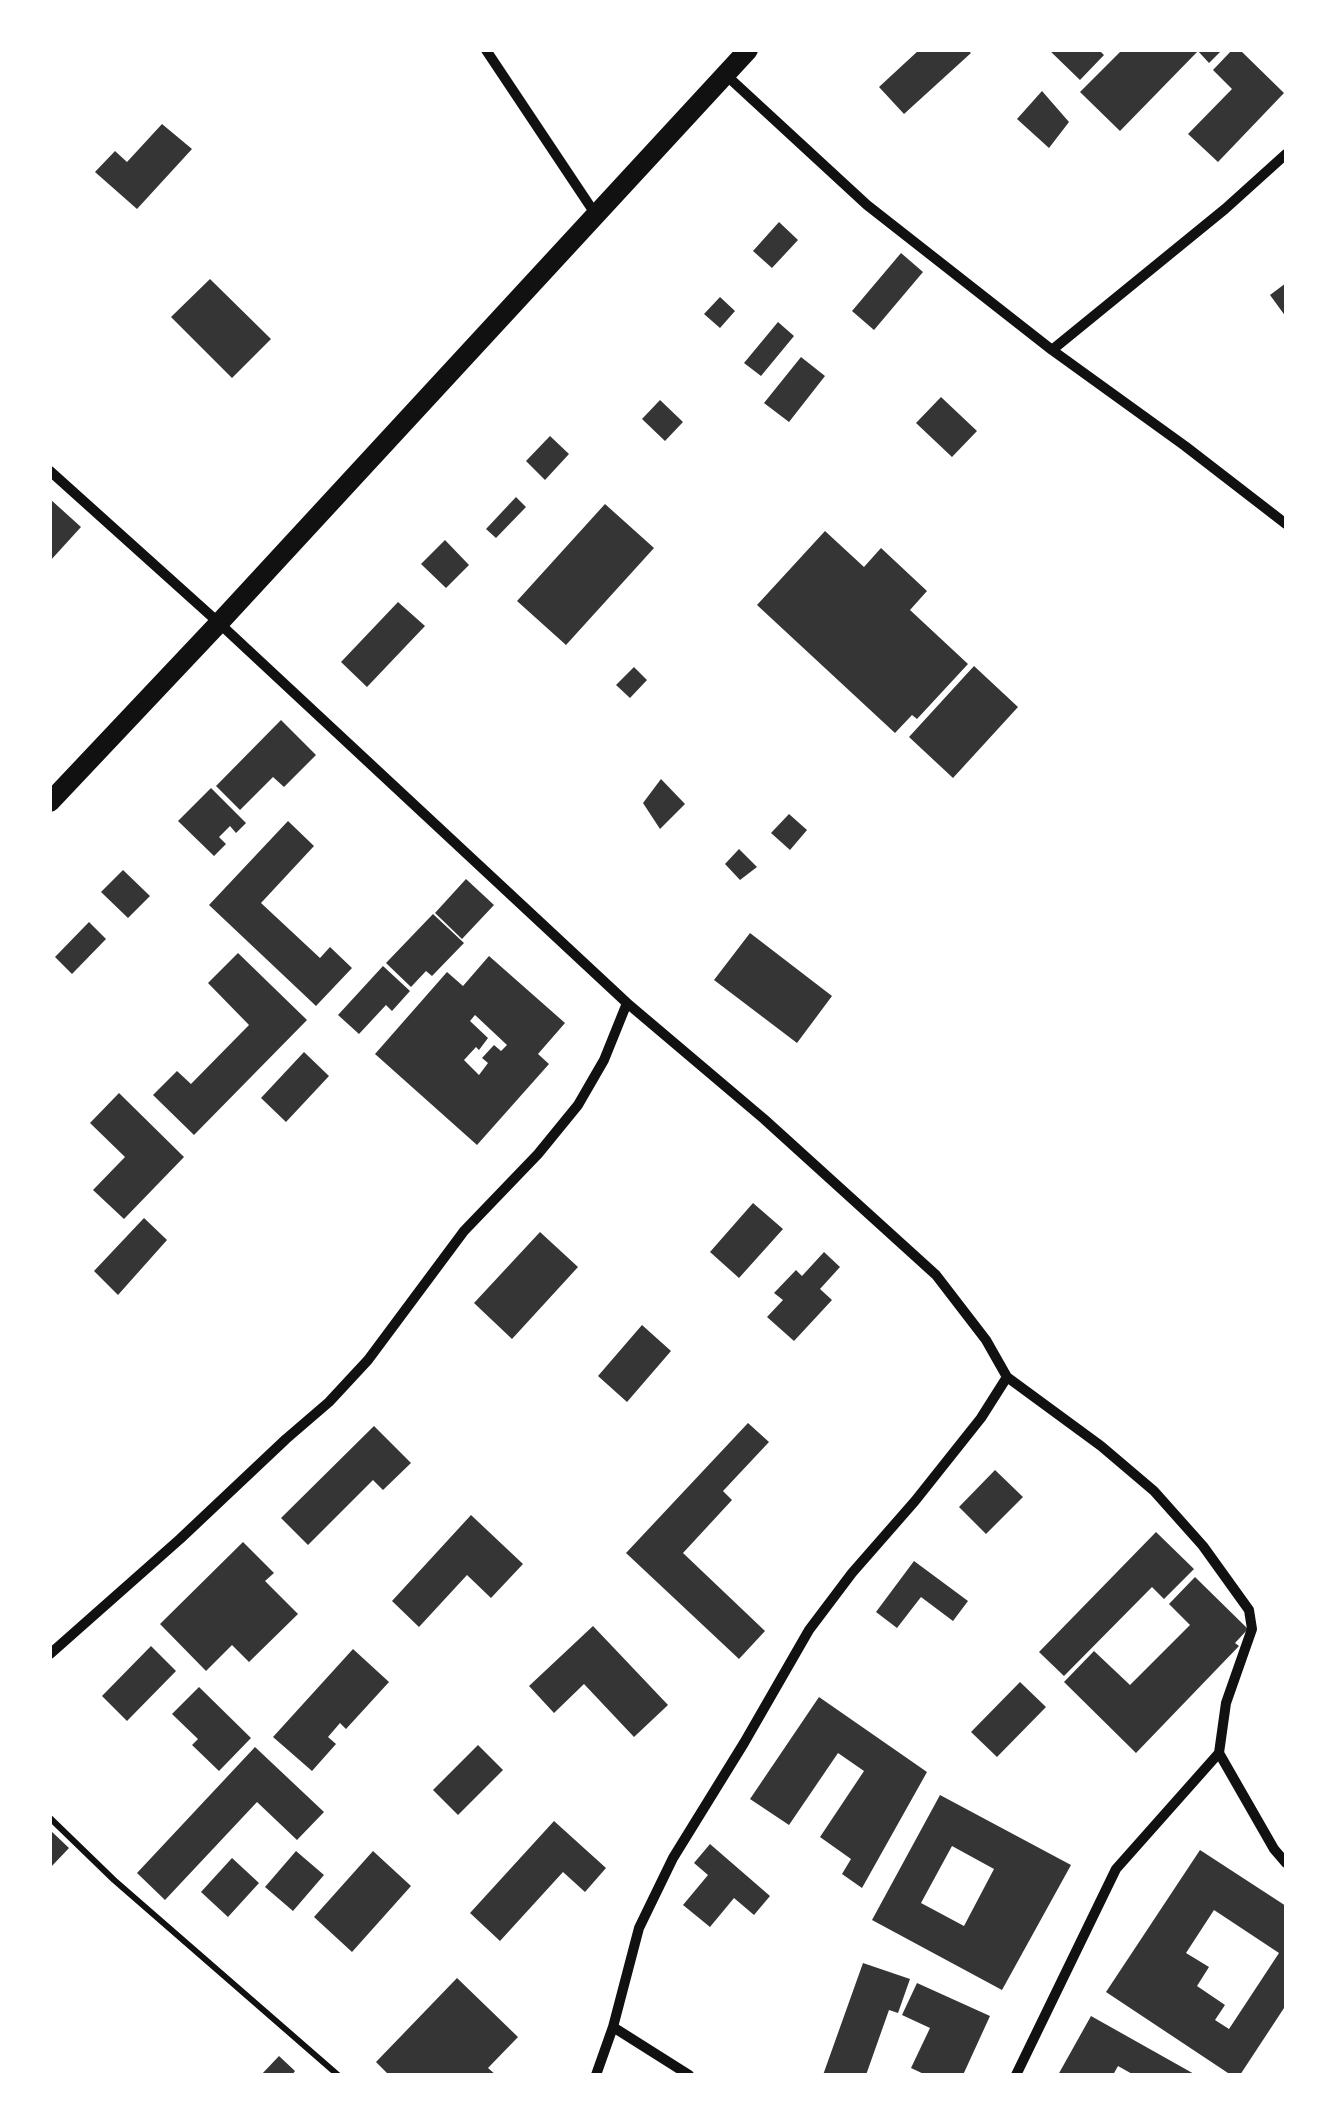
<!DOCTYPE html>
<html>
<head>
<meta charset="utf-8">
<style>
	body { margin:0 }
	#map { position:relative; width:1336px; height:2125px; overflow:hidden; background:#fff; font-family:"Golos Text",sans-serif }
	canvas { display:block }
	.frame { position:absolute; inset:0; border:52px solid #fff; pointer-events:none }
</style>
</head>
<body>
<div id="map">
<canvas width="1336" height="2125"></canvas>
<div class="frame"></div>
</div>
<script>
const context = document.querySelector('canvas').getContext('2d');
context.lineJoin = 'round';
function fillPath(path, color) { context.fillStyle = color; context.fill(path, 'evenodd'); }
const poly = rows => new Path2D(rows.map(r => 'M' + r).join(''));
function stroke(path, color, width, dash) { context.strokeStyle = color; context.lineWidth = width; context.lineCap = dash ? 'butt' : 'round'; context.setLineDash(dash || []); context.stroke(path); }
fillPath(poly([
	[919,50,967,50,971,53,904,114,879,87],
	[1049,50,1099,50,1104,55,1080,80],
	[1122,50,1222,50,1209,63,1198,51,1120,131,1080,92],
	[1232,50,1240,50,1284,93,1218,162,1188,134,1232,89,1213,70],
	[1042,91,1069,122,1049,148,1017,119],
	[162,124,192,149,137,209,95,172,115,151,127,162],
	[779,222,798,240,772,268,753,251],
	[901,253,923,272,874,330,852,311],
	[210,279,271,339,232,378,171,317],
	[1286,283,1286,317,1270,295],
	[720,297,735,311,720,328,704,314],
	[778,322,794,336,761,376,744,363],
	[801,357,825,376,789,422,764,403],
	[941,397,977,431,952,457,916,423],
	[660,400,683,422,665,441,642,419],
	[550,436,569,454,545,480,526,461],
	[516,497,526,507,496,538,486,529],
	[50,499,81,527,50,561],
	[605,504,654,548,566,645,517,601],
	[825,531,864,567,881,548,927,591,910,610,968,664,917,719,912,715,895,733,757,605],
	[445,540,469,565,446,588,421,564],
	[398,602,425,626,367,687,341,662],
	[974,666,1018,707,953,778,909,737],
	[634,667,647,680,630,698,616,685],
	[281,720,316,755,284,787,273,777,240,810,216,786],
	[661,779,685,804,660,829,643,803],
	[211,788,246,823,236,833,230,826,219,837,226,844,214,856,178,821],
	[789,814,807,830,790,850,771,833],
	[288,821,314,846,261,903,320,958,330,947,352,968,316,1006,209,905],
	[739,849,757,867,740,880,725,864],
	[123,870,150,896,128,918,101,892],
	[466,879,494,905,462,939,435,913],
	[433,914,464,943,432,976,426,971,411,987,386,963],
	[89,922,106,939,72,974,55,957],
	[750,933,832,996,797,1043,714,980],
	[238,953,307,1020,194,1135,153,1095,177,1071,191,1084,249,1025,208,983],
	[489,956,565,1023,538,1054,549,1064,477,1145,375,1054,447,972,463,986],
	[475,1015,507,1045,501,1051,494,1045,482,1058,488,1063,479,1075,464,1060,476,1047,479,1050,488,1038,470,1021],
	[383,966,410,991,392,1011,386,1005,359,1034,338,1015],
	[304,1052,329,1076,286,1122,261,1098],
	[119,1093,184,1157,124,1219,93,1190,125,1157,90,1123],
	[753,1203,783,1229,739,1278,710,1252],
	[144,1218,167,1240,118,1295,94,1271],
	[540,1232,578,1267,512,1339,474,1303],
	[824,1252,840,1267,820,1289,832,1300,794,1341,767,1317,783,1300,774,1293,796,1270,802,1276],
	[642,1325,671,1351,627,1402,598,1376],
	[748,1423,769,1442,723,1491,732,1500,683,1553,765,1631,739,1659,626,1553],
	[374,1426,411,1463,383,1490,373,1480,308,1545,281,1518],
	[995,1470,1023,1497,986,1534,959,1507],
	[471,1515,523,1564,491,1598,467,1575,419,1627,392,1601],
	[1156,1532,1194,1569,1164,1599,1152,1587,1064,1676,1039,1652],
	[243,1542,274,1573,265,1581,298,1614,249,1662,232,1645,206,1671,160,1624],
	[914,1561,968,1601,953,1621,921,1597,897,1628,876,1612],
	[1195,1577,1248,1629,1235,1643,1239,1646,1136,1753,1064,1682,1094,1651,1130,1685,1190,1625,1169,1604],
	[593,1626,668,1705,634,1737,584,1684,554,1713,529,1686],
	[151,1646,176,1671,127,1721,102,1696],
	[353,1649,389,1682,346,1729,340,1723,328,1737,336,1744,312,1771,273,1737],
	[1020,1682,1046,1707,997,1757,971,1732],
	[199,1687,251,1738,219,1771,192,1745,198,1739,172,1714],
	[819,1697,927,1772,862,1888,842,1874,851,1859,820,1837,864,1771,838,1753,789,1825,750,1799],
	[478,1745,503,1770,458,1815,433,1790],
	[255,1747,324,1812,297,1840,257,1802,165,1900,137,1873],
	[940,1795,1071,1865,1002,1990,872,1920],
	[952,1846,994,1869,964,1926,921,1903],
	[554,1821,606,1868,585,1892,563,1872,500,1941,470,1913],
	[50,1830,69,1848,50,1868],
	[710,1844,770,1896,754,1915,734,1898,710,1927,683,1905,708,1875,694,1863],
	[1200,1850,1286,1906,1286,2005,1240,2075,1231,2075,1106,1992],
	[1214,1910,1279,1953,1229,2029,1215,2020,1225,2005,1197,1986,1209,1967,1186,1953],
	[296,1851,324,1875,293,1911,265,1887],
	[373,1851,411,1886,352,1952,314,1917],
	[232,1858,259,1883,228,1917,201,1892],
	[863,1963,910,1979,898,2013,889,2010,866,2075,823,2075],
	[457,1978,518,2037,488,2068,496,2075,389,2075,376,2062],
	[917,1983,990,2016,963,2075,926,2075,911,2068,930,2028,902,2015],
	[1091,2016,1196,2075,1134,2075,1118,2066,1113,2075,1058,2075],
	[279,2056,295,2071,292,2075,261,2075]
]), '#353535');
stroke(poly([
	[50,1818,114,1880,338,2075]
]), '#111', 6);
stroke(poly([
	[486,50,596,215],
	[726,75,867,205,1052,350,1185,446,1286,524],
	[1052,350,1225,209,1286,154],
	[50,471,219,623,627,1003,764,1119,936,1275,986,1340,1007,1377,1101,1446,1154,1491,1203,1546,1249,1610,1252,1629,1226,1703,1219,1753,1274,1849,1286,1863],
	[50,1654,180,1539,286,1439,329,1402,368,1360,464,1231,538,1154,578,1105,604,1060,627,1003],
	[596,2075,613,2027],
	[689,2075,613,2027,639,1928,673,1858,744,1743,809,1630,852,1573,915,1501,981,1418,1007,1377],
	[1016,2075,1116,1869,1219,1753]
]), '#111', 10);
stroke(poly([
	[50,802,219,623,748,50]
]), '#111', 20);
</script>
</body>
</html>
